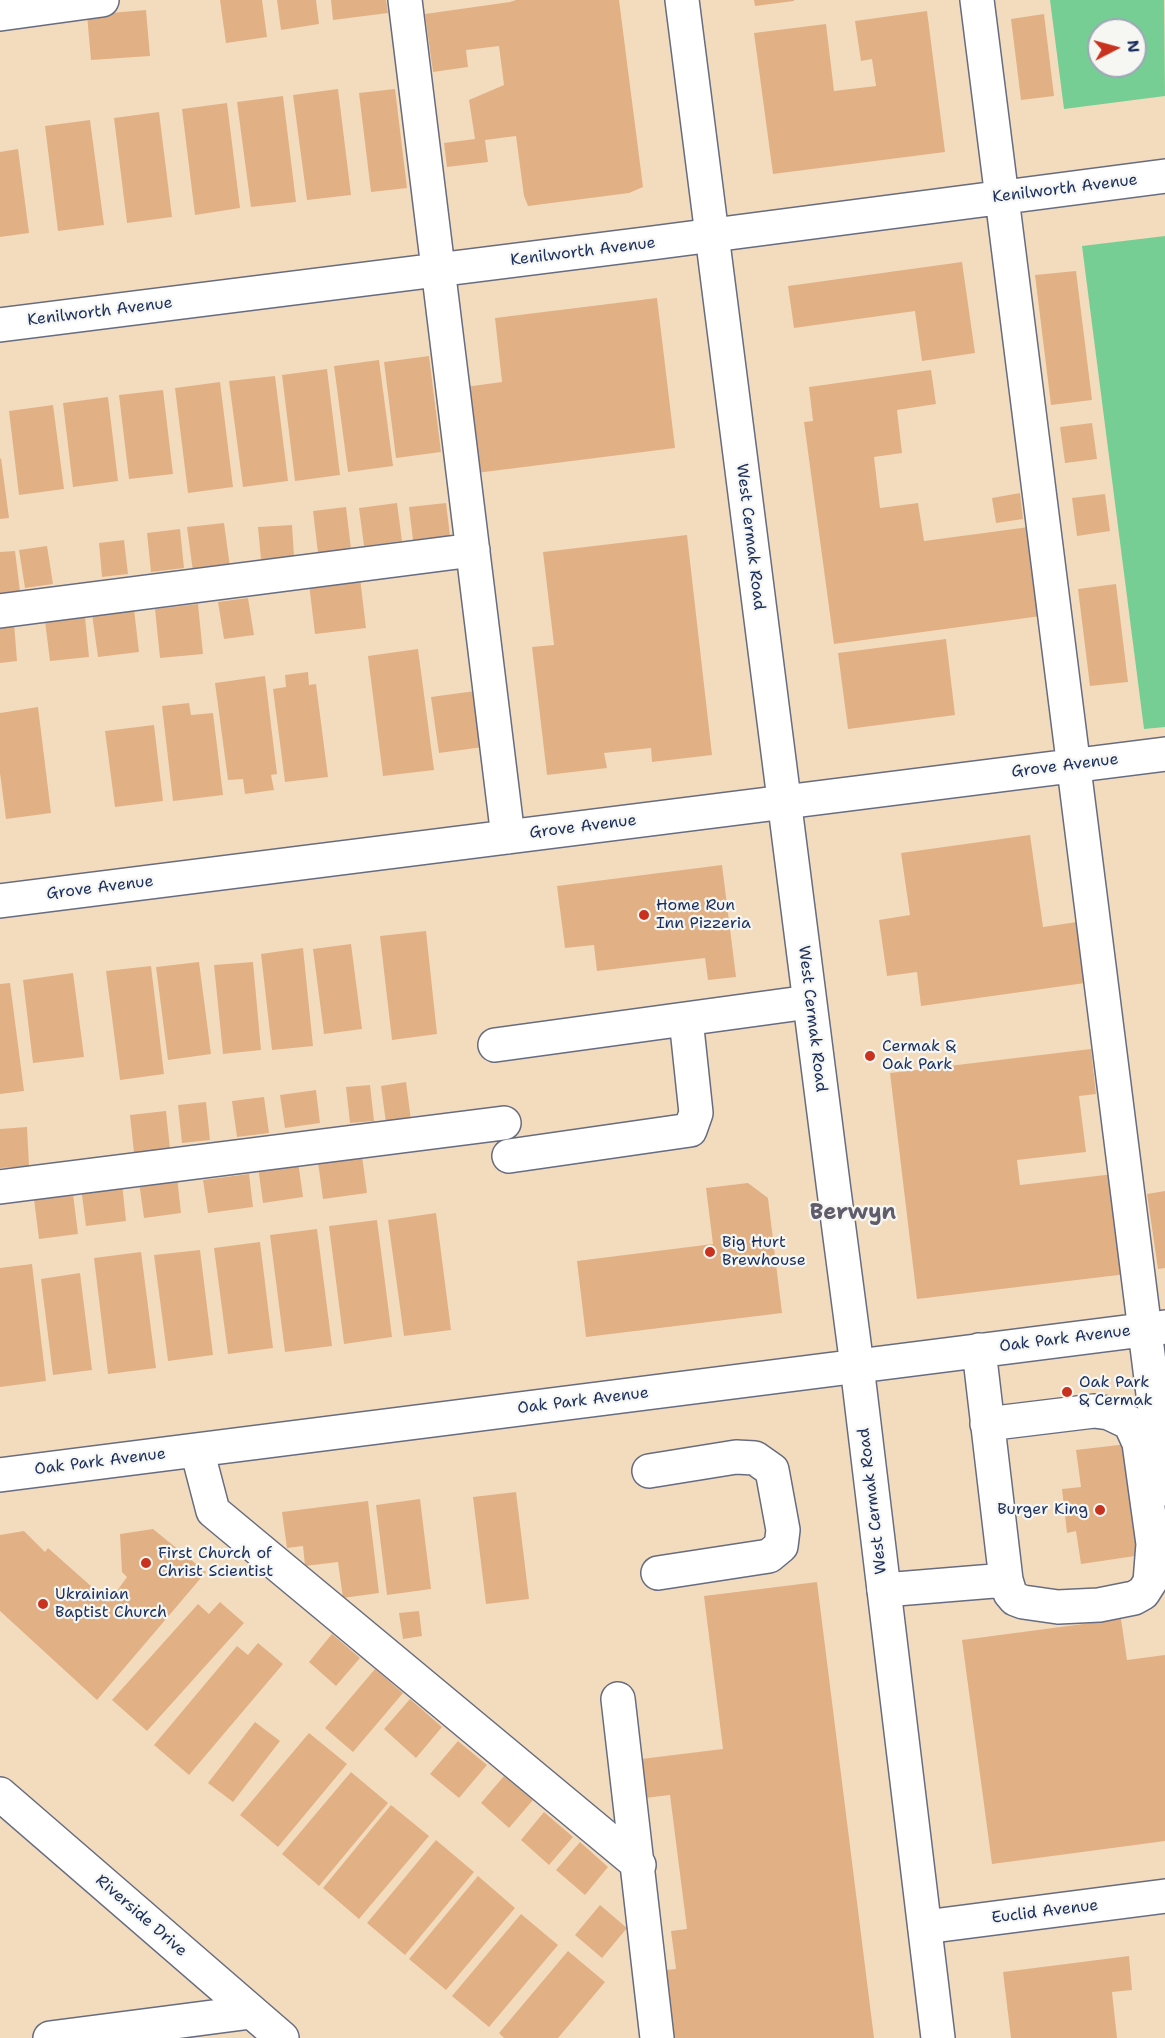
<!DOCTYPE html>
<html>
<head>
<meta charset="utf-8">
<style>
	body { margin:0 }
	#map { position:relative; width:1165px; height:2038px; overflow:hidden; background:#f3dcbe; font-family:"Shantell Sans",sans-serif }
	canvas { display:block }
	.north { position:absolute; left:1087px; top:18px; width:60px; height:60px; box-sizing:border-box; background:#f6f6f2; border:2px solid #9ea6b7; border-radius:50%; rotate:84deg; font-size:16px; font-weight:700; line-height:24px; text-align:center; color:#1b2f5e }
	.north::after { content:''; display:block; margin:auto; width:21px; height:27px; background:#c8321e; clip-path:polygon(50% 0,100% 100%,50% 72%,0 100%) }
</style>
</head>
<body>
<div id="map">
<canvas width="1165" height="2038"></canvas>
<div class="north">N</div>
</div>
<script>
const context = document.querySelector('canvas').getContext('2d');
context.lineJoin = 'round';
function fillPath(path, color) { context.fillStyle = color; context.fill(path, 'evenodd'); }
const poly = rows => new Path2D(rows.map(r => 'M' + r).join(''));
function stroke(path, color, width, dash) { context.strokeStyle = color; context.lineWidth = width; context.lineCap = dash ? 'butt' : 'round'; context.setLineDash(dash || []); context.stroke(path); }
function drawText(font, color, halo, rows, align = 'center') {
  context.font = font + ' "Shantell Sans",sans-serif'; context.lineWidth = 4.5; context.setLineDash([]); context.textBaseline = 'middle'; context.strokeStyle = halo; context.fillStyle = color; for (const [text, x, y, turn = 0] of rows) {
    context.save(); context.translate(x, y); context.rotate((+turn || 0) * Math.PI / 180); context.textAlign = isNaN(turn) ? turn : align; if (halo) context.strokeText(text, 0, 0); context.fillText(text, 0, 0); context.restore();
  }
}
fillPath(poly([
	[1050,0,1164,0,1165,96,1064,109],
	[1099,30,1135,30,1135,66,1099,66],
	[1165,236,1165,727,1144,729,1082,246]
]), '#76ce94');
fillPath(poly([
	[220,0,262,0,267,37,226,43],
	[277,0,316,0,319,24,281,30],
	[331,0,386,0,388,13,333,20],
	[516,0,619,0,643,187,629,193,528,206,524,196,516,136,485,140,488,162,447,167,444,143,475,139,469,100,504,85,499,46,466,50,468,67,433,72,425,14,510,2],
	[754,0,794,0,794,1,755,6],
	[146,10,150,56,91,60,87,15],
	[927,11,945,152,773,174,754,33,826,24,834,91,876,86,872,59,861,61,855,21],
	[1044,14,1054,96,1021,100,1011,19],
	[338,89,351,195,307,200,293,95],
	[395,89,407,188,371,192,359,93],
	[283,96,296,202,251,207,237,102],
	[227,103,240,208,195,215,182,109],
	[159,112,172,217,127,223,114,118],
	[90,120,104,225,58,231,45,126],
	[18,149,29,233,0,237,0,152],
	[962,262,975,353,922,361,915,311,794,328,788,286],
	[1076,271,1092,400,1051,405,1035,275],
	[657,298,675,448,476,473,465,387,502,382,495,318],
	[429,356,441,452,396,458,384,362],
	[379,360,393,466,348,472,334,366],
	[327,369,340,475,295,481,282,375],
	[931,370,936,404,897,410,902,453,874,457,880,508,918,503,924,541,1029,527,1041,616,834,644,804,422,813,421,809,387],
	[275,376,288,481,243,487,229,381],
	[220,382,233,487,188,493,175,388],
	[163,390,173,474,129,479,119,395],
	[108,397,118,481,73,487,63,403],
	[53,405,64,489,19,495,9,411],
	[1092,423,1097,459,1065,463,1060,427],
	[1,458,9,518,0,519,0,459],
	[1020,493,1023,519,996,523,992,498],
	[1105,494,1110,531,1077,536,1072,498],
	[397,503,402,541,364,546,359,508],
	[446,503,450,536,413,540,409,507],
	[346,507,351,549,318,553,313,511],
	[224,523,230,567,193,572,187,527],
	[292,525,294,557,261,559,258,527],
	[180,529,184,568,151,572,147,533],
	[687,535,712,755,652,762,651,748,604,753,607,768,547,775,532,647,554,645,543,552],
	[124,540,128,574,102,577,99,543],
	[47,546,53,584,25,588,19,550],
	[15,551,20,591,0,594,0,552],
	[360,578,366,628,315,634,309,584],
	[1116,584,1128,682,1090,686,1078,589],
	[248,598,254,635,224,639,218,602],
	[198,604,203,654,160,658,155,609],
	[134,609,139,652,98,657,92,614],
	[85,617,89,657,50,661,45,621],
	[14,623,17,661,0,663,0,624],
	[946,639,955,715,848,729,838,653],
	[418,649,434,770,383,776,368,656],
	[308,672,309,685,316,684,328,777,285,782,273,689,286,687,285,675],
	[265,676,277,774,271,775,274,790,245,794,243,779,228,780,215,683],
	[475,691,483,747,439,753,431,697],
	[189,703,191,715,213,713,223,795,173,801,162,706],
	[38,707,51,813,6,819,0,773,0,713],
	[154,725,163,801,115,807,105,731],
	[1030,835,1043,927,1077,922,1085,983,921,1006,917,972,887,976,879,920,910,915,901,853],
	[722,865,736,977,708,980,705,958,597,971,594,945,565,948,557,886],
	[426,931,437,1034,392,1040,380,936],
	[351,944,362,1029,324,1034,313,949],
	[303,948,313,1046,272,1050,261,954],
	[199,962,211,1054,168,1060,156,967],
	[253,962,261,1050,223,1054,214,965],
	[151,966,164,1074,120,1080,106,971],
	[73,973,84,1057,33,1063,23,980],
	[10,983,24,1091,0,1094,0,984],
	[1091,1049,1096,1094,1079,1096,1086,1152,1017,1160,1020,1185,1114,1174,1127,1274,917,1299,890,1073],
	[406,1082,411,1120,386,1123,381,1086],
	[370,1085,374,1121,350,1123,346,1087],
	[316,1090,320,1123,285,1128,280,1095],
	[264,1097,269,1133,237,1137,232,1101],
	[206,1102,210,1140,182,1143,178,1105],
	[166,1111,170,1149,134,1153,130,1115],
	[27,1127,29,1166,0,1168,0,1129],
	[362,1156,367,1193,323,1199,318,1162],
	[298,1161,303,1197,263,1203,258,1167],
	[249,1174,253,1207,208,1213,203,1180],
	[177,1177,181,1213,144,1218,139,1182],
	[122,1183,126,1221,86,1226,81,1187],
	[748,1183,768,1198,782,1313,586,1337,577,1261,713,1244,706,1188],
	[1165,1191,1165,1268,1158,1269,1147,1194],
	[73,1194,78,1234,39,1239,34,1199],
	[436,1213,451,1330,404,1336,388,1220],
	[377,1220,392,1337,344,1344,329,1226],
	[317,1229,332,1346,285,1352,270,1235],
	[260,1242,273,1348,228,1354,214,1248],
	[200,1250,213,1355,168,1361,154,1255],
	[141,1252,156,1368,108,1374,94,1258],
	[32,1264,46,1381,0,1387,0,1268],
	[80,1273,92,1370,53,1375,41,1279],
	[1127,1444,1142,1555,1081,1564,1076,1531,1067,1533,1062,1489,1081,1487,1076,1450],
	[516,1492,529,1599,486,1604,473,1497],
	[420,1499,431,1589,387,1595,376,1505],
	[368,1501,379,1593,343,1598,338,1562,305,1566,303,1546,287,1548,282,1512],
	[153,1529,206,1572,97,1700,0,1611,0,1535,24,1531,45,1552,48,1548,109,1602,127,1577,122,1572,120,1534],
	[817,1582,874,2038,674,2038,666,1970,676,1969,671,1931,687,1929,670,1795,645,1798,641,1759,723,1749,704,1596],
	[220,1602,244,1623,147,1731,112,1700,198,1604,209,1614],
	[419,1611,422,1636,403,1639,399,1613],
	[1121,1619,1127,1660,1165,1655,1165,1841,992,1864,962,1640],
	[332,1634,360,1658,336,1686,309,1662],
	[258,1643,283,1664,189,1775,154,1745,237,1646,248,1655],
	[375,1669,403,1693,353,1752,325,1728],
	[410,1699,442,1727,416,1758,384,1729],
	[255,1722,280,1741,233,1802,208,1783],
	[309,1733,347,1764,278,1847,240,1815],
	[458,1741,487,1765,459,1798,430,1774],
	[351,1772,388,1803,319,1886,282,1854],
	[504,1776,533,1800,509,1828,481,1803],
	[391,1805,429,1836,359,1919,323,1888],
	[544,1812,573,1837,549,1865,521,1840],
	[436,1840,474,1872,405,1955,367,1923],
	[580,1842,608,1867,585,1895,556,1870],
	[478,1876,515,1908,446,1990,409,1959],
	[600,1905,627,1928,602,1958,575,1935],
	[521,1914,558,1945,489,2027,452,1996],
	[568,1951,605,1982,558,2038,504,2038,499,2033],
	[1129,1956,1132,1990,1112,1992,1117,2038,1011,2038,1003,1972]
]), '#e1b185');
const minor = poly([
	[405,0,508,837],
	[977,0,1165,1489],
	[0,14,102,0],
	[0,325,652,243,1165,176],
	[0,611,473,550],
	[0,901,1165,754],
	[495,1045,809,1002],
	[509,1156,690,1130,696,1113,686,1019],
	[0,1187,504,1123],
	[987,1424,1094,1411,1109,1413,1130,1423,1139,1443,1153,1544,1150,1582,1143,1593,1134,1598,1099,1605,1058,1607,1023,1602,1015,1599,1010,1593,1006,1580],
	[197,1450,213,1511,639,1865],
	[649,1471,736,1457,755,1458,772,1470,783,1530,781,1546,769,1556,658,1573],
	[0,1475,1165,1327],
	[884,1590,1006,1580,979,1350],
	[618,1699,657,2038],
	[0,1794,282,2038],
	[925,1927,1165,1896],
	[50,2038,251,2012]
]);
const major = poly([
	[682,0,834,1191,857,1366,938,2038]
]);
stroke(minor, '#676c80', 36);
stroke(major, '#676c80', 36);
stroke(minor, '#fff', 33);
stroke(major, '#fff', 33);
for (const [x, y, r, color] of [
	[644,915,6,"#c8321e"],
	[870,1056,6,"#c8321e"],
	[710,1252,6,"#c8321e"],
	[1067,1392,6,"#c8321e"],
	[1100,1510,6,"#c8321e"],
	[146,1563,6,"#c8321e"],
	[43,1604,6,"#c8321e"]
]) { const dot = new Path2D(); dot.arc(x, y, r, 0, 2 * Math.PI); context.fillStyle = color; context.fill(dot); stroke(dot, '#f6f6f2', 2); }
drawText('16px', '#1b2f5e', '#f6f6f2', [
	["Kenilworth Avenue",1065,189,-7],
	["Kenilworth Avenue",583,252,-7],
	["Kenilworth Avenue",100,312,-7],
	["West Cermak Road",750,537,83],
	["Grove Avenue",1065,766,-7],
	["Grove Avenue",583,827,-7],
	["Grove Avenue",100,888,-7],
	["West Cermak Road",812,1019,83],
	["Oak Park Avenue",1065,1339,-7],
	["Oak Park Avenue",583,1401,-7],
	["Oak Park Avenue",100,1462,-7],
	["West Cermak Road",873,1501,-97],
	["Euclid Avenue",1045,1912,-7],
	["Riverside Drive",141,1916,41]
]);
drawText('16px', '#1b2f5e', '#f6f6f2', [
	["Home Run",656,906],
	["Inn Pizzeria",656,924],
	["Cermak &",882,1047],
	["Oak Park",882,1065],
	["Big Hurt",722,1243],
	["Brewhouse",722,1261],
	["Oak Park",1079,1383],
	["& Cermak",1079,1401],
	["Burger King",1088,1510,"right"],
	["First Church of",158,1554],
	["Christ Scientist",158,1572],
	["Ukrainian",55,1595],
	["Baptist Church",55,1613]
], 'left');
drawText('bold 22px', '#605c6c', '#f6f6f2', [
	["Berwyn",853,1213]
]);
</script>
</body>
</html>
